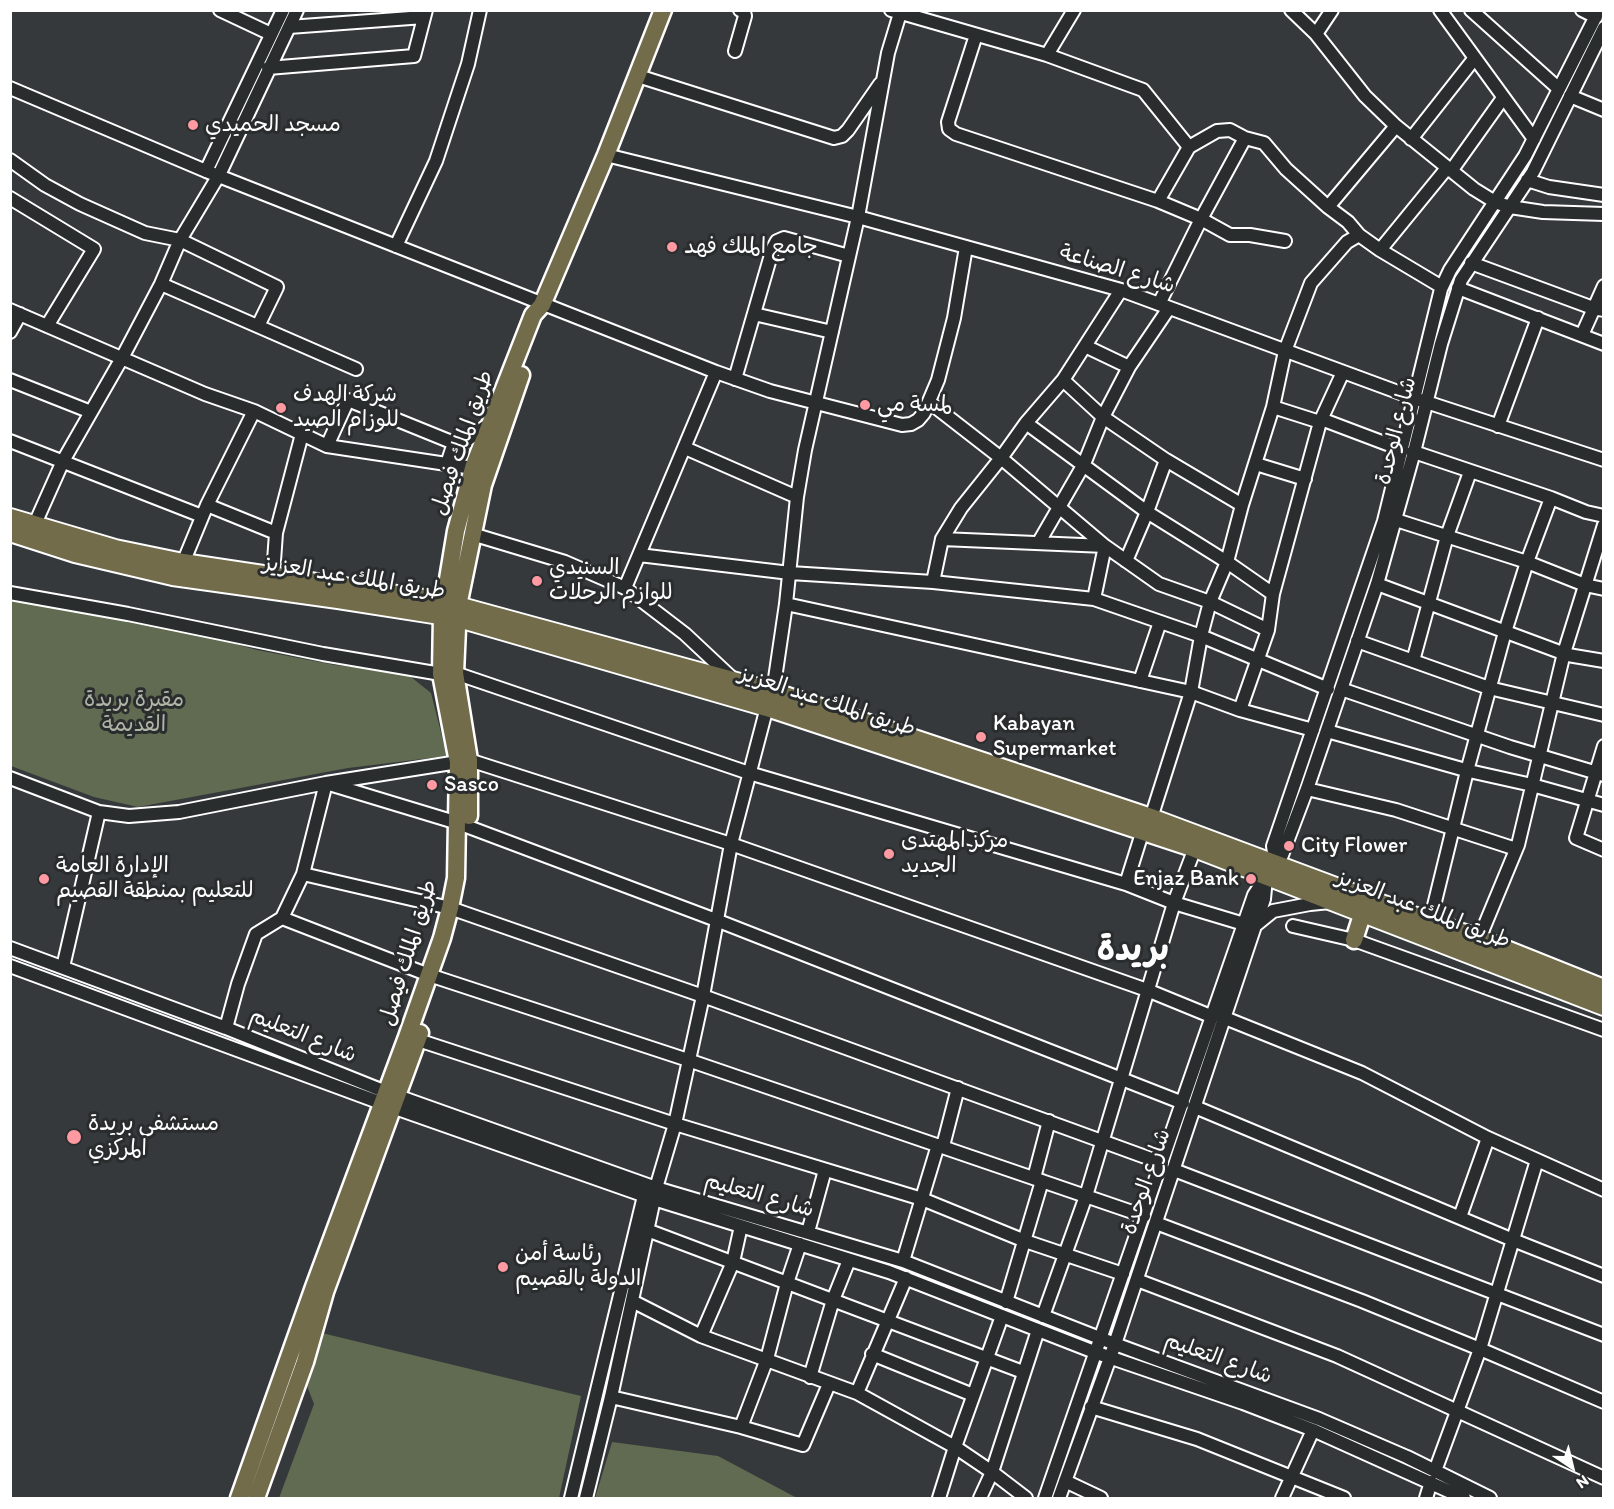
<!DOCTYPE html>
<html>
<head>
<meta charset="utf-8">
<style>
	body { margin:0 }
	#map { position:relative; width:1614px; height:1509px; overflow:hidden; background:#35393c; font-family:Itim,sans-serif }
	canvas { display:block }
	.frame { position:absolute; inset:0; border:12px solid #fff; pointer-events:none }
	.north { position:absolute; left:1542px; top:1437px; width:60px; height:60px; -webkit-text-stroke:4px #2a2d2e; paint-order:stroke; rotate:145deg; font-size:16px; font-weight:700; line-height:24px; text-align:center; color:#fff }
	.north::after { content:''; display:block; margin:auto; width:21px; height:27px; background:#fff; clip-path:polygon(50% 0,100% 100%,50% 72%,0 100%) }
</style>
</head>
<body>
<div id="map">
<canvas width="1614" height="1509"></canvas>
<div class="frame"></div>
<div class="north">N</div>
</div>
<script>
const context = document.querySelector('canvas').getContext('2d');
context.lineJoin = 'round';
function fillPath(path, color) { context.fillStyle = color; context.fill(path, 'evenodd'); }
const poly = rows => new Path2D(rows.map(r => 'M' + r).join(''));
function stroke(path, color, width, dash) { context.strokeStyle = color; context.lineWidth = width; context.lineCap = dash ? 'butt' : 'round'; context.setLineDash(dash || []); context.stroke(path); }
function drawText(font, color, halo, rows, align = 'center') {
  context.font = font + ' Itim,"Playpen Sans Arabic",sans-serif'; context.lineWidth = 6; context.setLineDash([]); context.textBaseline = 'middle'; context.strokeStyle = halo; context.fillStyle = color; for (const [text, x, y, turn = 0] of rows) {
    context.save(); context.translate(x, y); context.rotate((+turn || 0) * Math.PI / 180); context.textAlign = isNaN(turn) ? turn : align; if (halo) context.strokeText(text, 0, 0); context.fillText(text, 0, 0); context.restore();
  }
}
fillPath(poly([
	[10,600,85,608,189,631,257,650,335,665,406,673,431,693,447,756,348,768,138,807,94,797,11,766],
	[322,1333,581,1396,559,1498,279,1498,314,1404,307,1386],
	[612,1442,718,1456,797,1498,595,1498]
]), '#606b51');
const minor = poly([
	[220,10,271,34],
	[891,10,1047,55,1143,90,1189,147],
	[1291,10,1316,34,1365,96,1396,126,1474,189,1495,202,1510,207,1543,212,1604,214],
	[1440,10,1534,139],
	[1471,10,1559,89],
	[1582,10,1596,17],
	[289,27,424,17],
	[1316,34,1332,10],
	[976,35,948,122,949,129,956,134,1158,201],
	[735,51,745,16,744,12,740,10],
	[1047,55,1074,10],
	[268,68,414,56,426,10],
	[638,76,834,138,842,136,848,130,880,84],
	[10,88,206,171,716,372,770,391,902,425,911,424,918,420,924,413,938,380,954,318,966,247],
	[1570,96,1604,110],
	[1396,126,1328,207,1348,222,1359,235,1380,250,1442,287],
	[1411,139,1474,59],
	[606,155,858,217,1121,290,1414,398,1604,460],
	[10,160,45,185,80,204,145,233,180,240,277,287,258,326],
	[206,171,283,10],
	[1451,171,1503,98],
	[1527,180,1549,187,1604,195],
	[10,198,94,249,47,326],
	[1285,241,1250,235,1230,235,1201,219,1158,201,1189,147,1217,131,1230,130,1245,138,1264,143,1286,169,1328,207],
	[396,246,436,161,468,64,480,10],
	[1380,250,1447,168],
	[1471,263,1593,308,1604,310],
	[161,284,356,369],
	[1458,288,1604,344],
	[1159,304,1201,219,1245,138],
	[10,310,205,394,254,411,327,446,473,468],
	[754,314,832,332],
	[10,332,20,314],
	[1582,335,1604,286],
	[1085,346,1129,367],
	[735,379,773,248,777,241,784,238,849,256],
	[10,380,91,412],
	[1063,380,1103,417,1166,460,1242,505],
	[929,402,1001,458,1105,546,1159,584,1210,602,1268,630],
	[1273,407,1320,422],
	[1321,419,1403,450],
	[1026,423,1147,512,1227,562,1273,594],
	[1498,426,1538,318],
	[10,441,202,516],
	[454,443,464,442,488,425],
	[327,446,348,400,454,443,447,464],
	[685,448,797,497],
	[1414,452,1551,498,1586,512,1604,516],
	[1256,464,1305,479],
	[207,505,276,533],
	[1396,520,1527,562,1585,585,1604,589],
	[34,526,63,461,122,358,161,284,180,240,219,175,297,10],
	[472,534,565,562,625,588,685,634,733,679],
	[942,539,1105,546],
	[1039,542,1084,464,1103,417,1129,367,1169,308],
	[639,555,790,573,933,582,1094,599,1201,636,1328,689],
	[1126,561,1147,512,1166,460],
	[183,563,207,505,254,411],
	[273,575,276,533,302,434],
	[933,582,942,539,961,508,1001,458,1026,423,1063,380,1121,290],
	[1377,584,1568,655,1604,661],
	[625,588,716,372],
	[10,593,128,614,323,654,441,674],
	[1094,599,1105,546],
	[786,604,1191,692,1240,710,1313,730],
	[1357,641,1489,688,1604,715],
	[1413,661,1447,536,1470,472],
	[455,673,749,773,1126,884,1174,903,1244,924],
	[1140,681,1160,622],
	[1341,689,1510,747,1604,775],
	[773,692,786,604,797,497,805,450,858,217,888,53,901,10],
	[1240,710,1268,630,1273,594,1320,422,1343,372],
	[1327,731,1469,771,1532,785,1604,805],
	[1604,746,1576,838,1604,850],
	[469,760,731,844,1147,990,1213,1017],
	[10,778,99,812,129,816,179,812,326,783,458,762],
	[1307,789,1396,810,1516,849],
	[1151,818,1191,692,1201,636,1210,602,1227,562,1242,505,1273,407,1285,351,1311,283,1347,242,1359,235],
	[1276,865,1273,846,1384,521,1441,289,1450,270,1525,156,1599,10],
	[1276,865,1282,855,1307,789,1377,584,1414,452,1441,344,1461,280,1533,172,1604,28],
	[303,874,450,908,703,996,1162,1163],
	[1126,884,1143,830],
	[282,918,429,975,688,1060,1144,1216],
	[1430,922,1467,771,1505,632,1527,562,1551,498],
	[1257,924,1273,911,1310,904,1330,902],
	[1293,926,1354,940,1604,1030],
	[1479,939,1518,845,1564,653,1604,525],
	[10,948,226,1028,386,1092,656,1188,903,1261,1115,1344,1319,1419,1407,1457,1490,1498],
	[10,966,381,1103,654,1199,889,1272,1097,1353,1243,1403,1313,1430,1464,1498],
	[63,967,99,812],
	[1225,1018,1362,1073,1488,1138,1604,1190],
	[226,1028,238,984,256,934,282,918,303,874,326,783,458,823,716,920,1183,1103],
	[418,1040,675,1124,922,1199,1025,1241,1123,1274],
	[1195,1107,1513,1240,1604,1276],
	[943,1146,958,1088],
	[1174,1170,1604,1335],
	[1034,1178,1049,1121],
	[656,1188,675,1124,703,996,731,844,767,707],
	[1460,1217,1488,1138],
	[1156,1223,1362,1301,1480,1349,1604,1402],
	[647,1230,1023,1372],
	[808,1232,825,1170],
	[903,1261,938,1145],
	[1137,1280,1337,1356,1604,1478],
	[632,1301,701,1336,857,1393,955,1447,992,1472,1026,1498],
	[1006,1302,1042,1181],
	[1043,1316,1086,1196,1174,903,1195,848],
	[701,1336,733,1262,741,1226],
	[872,1354,973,1395],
	[810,1377,833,1300,849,1260],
	[857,1393,906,1278],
	[611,1397,741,1427,803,1445,829,1384],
	[1091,1407,1197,1439,1344,1498],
	[741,1427,767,1359,787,1283,800,1244],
	[1435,1471,1480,1349,1537,1160],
	[1065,1481,1101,1498],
	[571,1498,644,1196],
	[586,1498,611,1397,654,1199],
	[939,1498,955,1447,1002,1316],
	[980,1498,992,1472,1038,1330],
	[1045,1498,1254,895,1266,877],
	[1059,1498,1115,1344,1264,899,1266,878],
	[1282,1498,1313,1430],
	[1426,1498,1431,1482]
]);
const major = poly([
	[469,816,469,760,455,673,458,606,483,485,521,375],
	[1354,940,1363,912],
	[239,1498,314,1287,407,1037,442,938,450,908,456,878,458,762,441,674,442,615,456,531,473,468,533,315,542,305,606,155,663,10],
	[256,1498,305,1362,325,1292,420,1033]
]);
const highway = poly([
	[10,518,115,549,183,563,443,602,773,692,1151,818,1408,914,1479,939,1604,989],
	[10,532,75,553,173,576,338,599,459,618,767,707,1195,848,1604,1006]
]);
stroke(minor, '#fff', 16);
stroke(major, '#fff', 21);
stroke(highway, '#fff', 22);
stroke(minor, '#2a2d2e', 12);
stroke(major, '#736c4b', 16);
stroke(highway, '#736c4b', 18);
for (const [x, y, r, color] of [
	[193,125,6,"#ff9aa2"],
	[672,247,6,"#ff9aa2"],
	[865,405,6,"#ff9aa2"],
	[281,408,6,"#ff9aa2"],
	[537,581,6,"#ff9aa2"],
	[981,737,6,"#ff9aa2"],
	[432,785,6,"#ff9aa2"],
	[1289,846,6,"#ff9aa2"],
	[889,854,6,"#ff9aa2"],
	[44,879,6,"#ff9aa2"],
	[1251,879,6,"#ff9aa2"],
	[74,1137,8,"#ff9aa2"],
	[503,1267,6,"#ff9aa2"]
]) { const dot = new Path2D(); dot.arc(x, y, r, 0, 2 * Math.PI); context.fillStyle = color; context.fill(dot); stroke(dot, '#2a2d2e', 2); }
drawText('22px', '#fff', '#2a2d2e', [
	["مسجد الحميدي",205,125],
	["جامع الملك فهد",684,247],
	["شركة الهدف",293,395],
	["للوزام الصيد",293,420],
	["لمسة مي",877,405],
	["السنيدي",549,568],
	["للوازم الرحلات",549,593],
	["Kabayan",993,724],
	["Supermarket",993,749],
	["Sasco",444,785],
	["مركز المهتدى",901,841],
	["الجديد",901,866],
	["City Flower",1301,846],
	["الإدارة العامة",56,866],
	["للتعليم بمنطقة القصيم",56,891],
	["Enjaz Bank",1239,879,"right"],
	["مستشفى بريدة",88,1124],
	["المركزي",88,1149],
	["رئاسة أمن",515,1254],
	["الدولة بالقصيم",515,1279]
], 'left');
drawText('22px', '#fff', '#2a2d2e', [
	["شارع الصناعة",1117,270,17],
	["شارع الوحدة",1397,431,-76],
	["طريق الملك فيصل",463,443,-71],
	["طريق الملك عبد العزيز",354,578,9],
	["طريق الملك عبد العزيز",827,702,18],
	["طريق الملك عبد العزيز",1423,910,21],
	["طريق الملك فيصل",409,953,-73],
	["شارع التعليم",303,1036,22],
	["شارع الوحدة",1147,1182,-71],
	["شارع التعليم",759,1196,16],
	["شارع التعليم",1218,1359,20]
]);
drawText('22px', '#b0b5a8', '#2a2d2e', [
	["مقبرة بريدة",134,700],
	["القديمة",134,725]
]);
drawText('bold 34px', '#fff', '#2a2d2e', [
	["بريدة",1133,951]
]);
</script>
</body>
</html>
